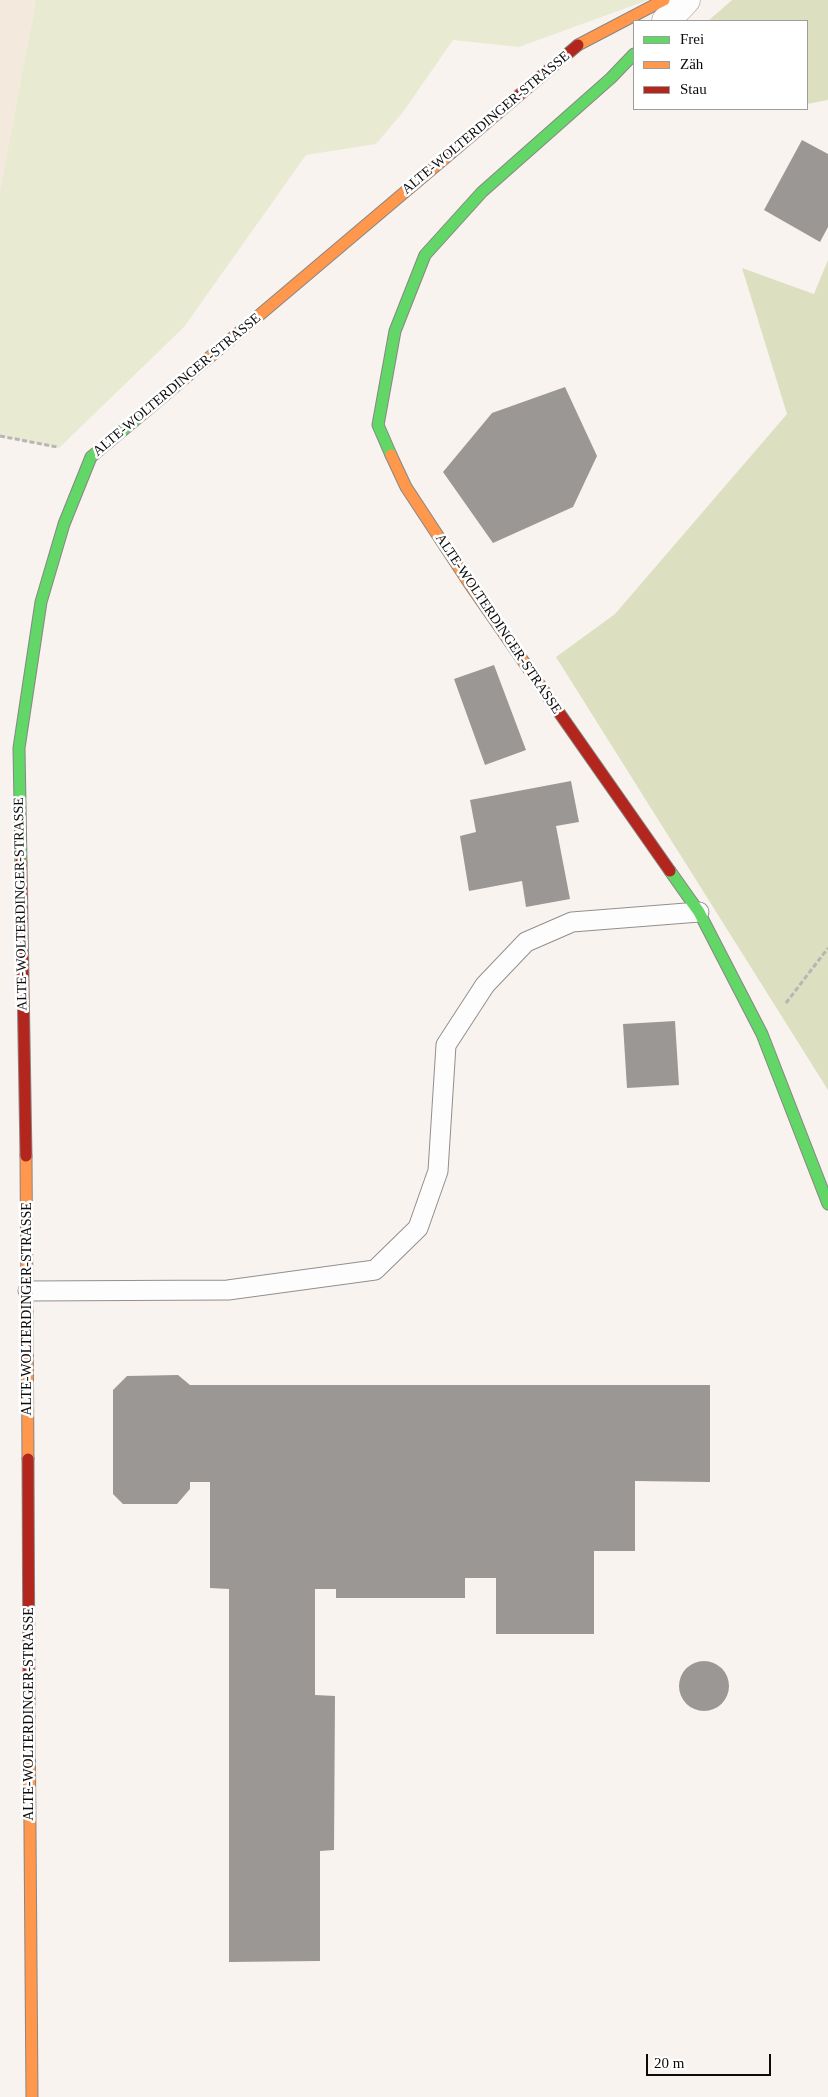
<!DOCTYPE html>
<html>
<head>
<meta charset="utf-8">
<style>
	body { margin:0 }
	#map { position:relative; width:828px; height:2097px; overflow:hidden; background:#f8f3ef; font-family:"Times New Roman",serif }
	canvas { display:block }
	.legend { position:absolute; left:633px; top:20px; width:175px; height:90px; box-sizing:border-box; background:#fff; border:1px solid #9d9d9d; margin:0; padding:6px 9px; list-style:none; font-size:15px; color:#0b0b0b }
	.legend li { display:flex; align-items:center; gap:10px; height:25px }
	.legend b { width:25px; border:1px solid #9d9d9d }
	.scale { position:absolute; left:646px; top:2054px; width:125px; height:22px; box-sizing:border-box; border:2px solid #0b0b0b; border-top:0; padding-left:6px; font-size:15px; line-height:18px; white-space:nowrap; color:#0b0b0b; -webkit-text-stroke:4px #fff; paint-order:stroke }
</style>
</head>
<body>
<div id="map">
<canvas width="828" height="2097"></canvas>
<ul class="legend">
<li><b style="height:6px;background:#63d668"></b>Frei</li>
<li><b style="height:6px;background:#ff974d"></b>Zäh</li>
<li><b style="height:6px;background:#b3261e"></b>Stau</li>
</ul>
<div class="scale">20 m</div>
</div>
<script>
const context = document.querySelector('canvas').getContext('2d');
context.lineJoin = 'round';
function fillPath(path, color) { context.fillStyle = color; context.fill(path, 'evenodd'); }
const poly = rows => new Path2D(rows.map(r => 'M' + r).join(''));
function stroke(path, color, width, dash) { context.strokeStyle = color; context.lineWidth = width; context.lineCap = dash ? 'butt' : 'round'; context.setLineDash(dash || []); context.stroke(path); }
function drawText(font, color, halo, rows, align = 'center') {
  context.font = font + ' "Times New Roman",serif'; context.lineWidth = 5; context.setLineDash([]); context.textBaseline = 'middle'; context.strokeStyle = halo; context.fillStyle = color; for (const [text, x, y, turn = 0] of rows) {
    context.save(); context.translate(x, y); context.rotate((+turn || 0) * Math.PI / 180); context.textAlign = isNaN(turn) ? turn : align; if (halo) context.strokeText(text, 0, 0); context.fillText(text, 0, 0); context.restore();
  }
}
fillPath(poly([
	[0,0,36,0,0,190]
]), '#f3e9dd');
fillPath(poly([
	[36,0,648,0,519,47,453,40,403,112,376,144,306,155,184,327,59,448,0,436,0,190]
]), '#e9ead2');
fillPath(poly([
	[732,0,828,0,828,100,807,104,807,21,708,21],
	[828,260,828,1090,556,657,615,614,787,414,742,268,814,294]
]), '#dce0c1');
fillPath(poly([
	[802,140,828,154,828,227,820,242,764,210],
	[565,387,597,456,573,507,493,543,443,472,492,413],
	[494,665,526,750,485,765,454,679],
	[571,781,579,822,556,826,570,899,526,907,522,881,469,891,460,836,476,832,470,800],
	[675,1021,679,1085,627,1088,623,1024],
	[178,1375,190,1385,710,1385,710,1482,635,1481,635,1551,594,1551,594,1634,496,1634,496,1578,465,1578,465,1598,336,1598,336,1589,315,1589,315,1695,335,1696,334,1850,320,1851,320,1961,229,1962,229,1589,210,1588,210,1482,190,1482,190,1489,177,1504,123,1504,113,1494,113,1390,127,1376],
	'679 1686a25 25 0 1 1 50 0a25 25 0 1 1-50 0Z'
]), '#9b9795');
const lane = poly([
	[28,1291,228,1290,375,1270,418,1228,438,1171,446,1045,485,985,526,942,572,922,699,912]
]);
const street = poly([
	[666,21,686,0]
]);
const fast = poly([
	[391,455,378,425,395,331,425,255,482,192,611,78,634,54],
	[21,862,19,748,41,602,64,524,91,457,146,411],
	[670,871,699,912,762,1034,828,1204]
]);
const slow = poly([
	[578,45,664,0],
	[146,411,451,153],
	[391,455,406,487,469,583,544,691],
	[26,1156,28,1459],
	[29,1699,32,2097]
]);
const jam = poly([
	[451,153,578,45],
	[544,691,670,871],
	[21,862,26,1156],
	[28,1459,29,1699]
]);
stroke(lane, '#928f8e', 21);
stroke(street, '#928f8e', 29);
stroke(fast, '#888684', 13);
stroke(slow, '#888684', 13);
stroke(jam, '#888684', 13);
stroke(poly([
	[0,436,57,447],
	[786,1003,828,948]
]), '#b7b6b5', 3, [5, 2.5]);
stroke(lane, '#fefdfd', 19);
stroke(street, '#fefdfd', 28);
stroke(fast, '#63d668', 11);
stroke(slow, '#ff974d', 11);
stroke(jam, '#b3261e', 11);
drawText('14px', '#0b0b0b', '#fff', [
	["ALTE-WOLTERDINGER-STRASSE",486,123,-40],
	["ALTE-WOLTERDINGER-STRASSE",177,385,-40],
	["ALTE-WOLTERDINGER-STRASSE",498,624,56],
	["ALTE-WOLTERDINGER-STRASSE",21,904,-91],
	["ALTE-WOLTERDINGER-STRASSE",27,1309,-90],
	["ALTE-WOLTERDINGER-STRASSE",29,1714,-90]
]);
</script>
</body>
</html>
